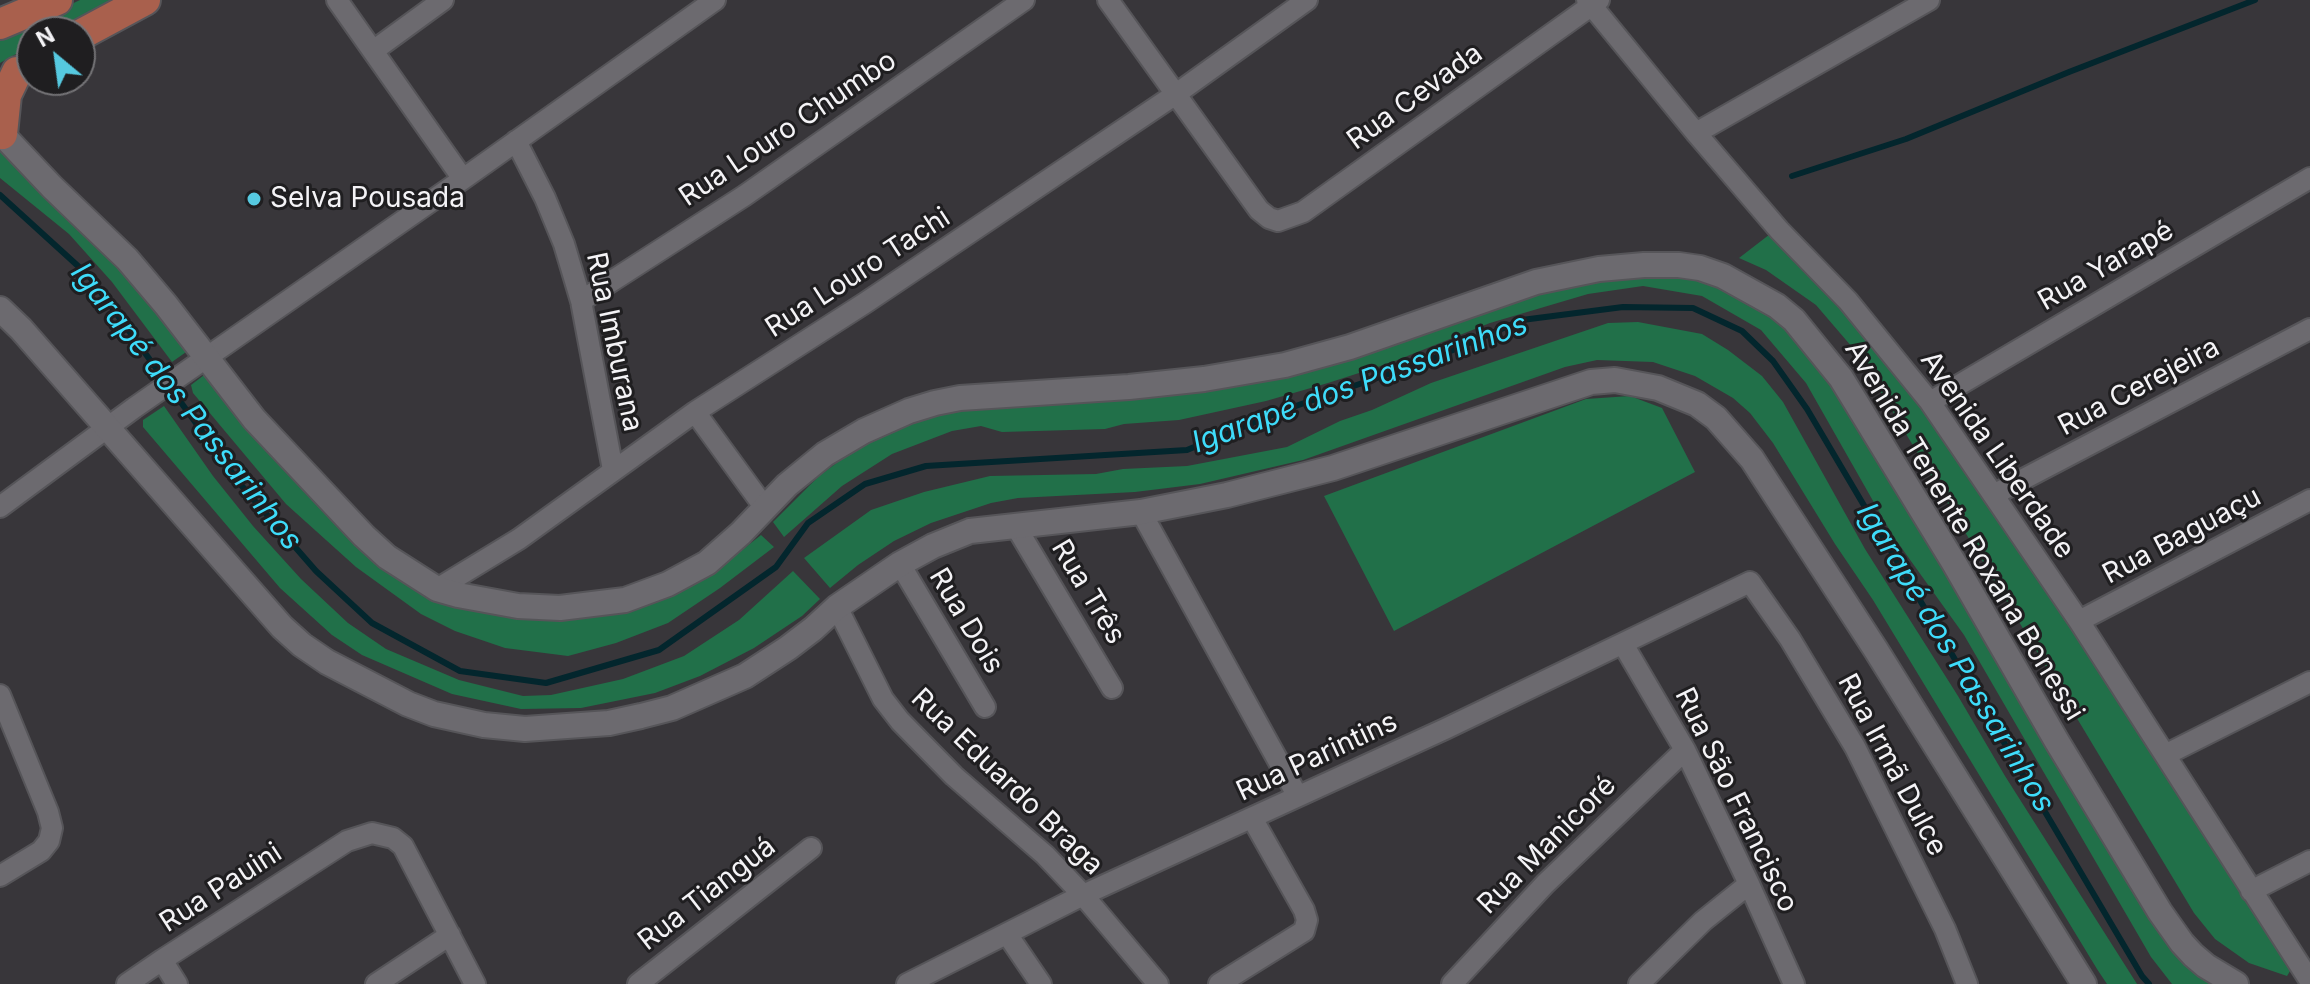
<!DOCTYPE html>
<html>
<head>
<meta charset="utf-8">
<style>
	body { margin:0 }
	#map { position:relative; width:2310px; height:984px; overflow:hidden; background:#38363a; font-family:Inter,sans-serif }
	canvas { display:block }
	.north { position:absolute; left:16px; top:16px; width:80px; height:80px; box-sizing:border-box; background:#1f1e20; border:2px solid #747376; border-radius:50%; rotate:331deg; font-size:22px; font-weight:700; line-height:32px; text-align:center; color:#f4f3f6 }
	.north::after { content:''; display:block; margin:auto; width:28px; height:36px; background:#56c9e0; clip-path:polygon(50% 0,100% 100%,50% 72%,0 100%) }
</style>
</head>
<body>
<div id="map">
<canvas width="2310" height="984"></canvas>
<div class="north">N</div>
</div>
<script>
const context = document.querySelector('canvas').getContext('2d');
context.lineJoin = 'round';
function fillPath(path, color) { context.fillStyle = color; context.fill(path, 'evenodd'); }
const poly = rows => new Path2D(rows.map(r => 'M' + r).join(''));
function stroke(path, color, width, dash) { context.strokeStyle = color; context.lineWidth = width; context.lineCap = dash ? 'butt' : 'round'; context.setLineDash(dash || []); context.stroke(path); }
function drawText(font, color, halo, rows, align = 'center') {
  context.font = font + ' Inter,sans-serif'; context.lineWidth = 6; context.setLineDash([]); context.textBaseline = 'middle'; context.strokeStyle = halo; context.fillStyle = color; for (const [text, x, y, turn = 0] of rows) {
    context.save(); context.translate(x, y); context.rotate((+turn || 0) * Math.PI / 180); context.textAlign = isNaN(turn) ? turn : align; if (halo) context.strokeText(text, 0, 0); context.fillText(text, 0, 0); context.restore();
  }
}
fillPath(poly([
	[80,0,114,0,54,32,32,32,32,45,0,63,0,38],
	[0,146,196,345,172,362,112,282,69,234,0,178],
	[1774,231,1926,400,2295,963,2287,976,2249,963,2215,939,2194,913,1858,354,1816,305,1766,270,1739,258],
	[1696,274,1788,326,1826,369,2219,984,2172,984,2151,957,1964,635,1893,536,1806,383,1761,330,1702,296,1643,286,1588,294,1490,323,1390,363,1328,383,1266,401,1179,420,1124,424,1105,429,1002,432,981,426,952,431,892,454,842,486,784,537,773,522,819,476,854,450,893,427,933,412,1180,389,1564,281],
	[1638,322,1702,334,1728,350,1762,376,1783,402,1865,549,1958,696,2005,776,2137,984,2107,984,2097,969,1873,600,1835,544,1773,443,1750,413,1733,398,1695,376,1653,362,1597,360,1565,367,1303,460,1200,484,1135,492,1018,498,991,503,931,523,894,541,858,565,830,588,804,558,871,510,924,492,990,476,1096,474,1123,469,1187,466,1287,447,1340,421,1372,410,1431,383,1608,323],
	[208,372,386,560,518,611,717,570,761,535,774,547,720,588,668,623,616,643,568,656,505,648,455,631,421,614,356,567,286,504,193,393,191,385],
	[1630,396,1662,408,1695,472,1394,631,1324,496,1586,399],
	[164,406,213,476,253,526,301,579,348,623,386,649,459,680,523,696,551,695,623,679,684,656,739,620,793,571,820,599,802,616,754,648,700,676,655,693,581,708,521,709,452,694,362,655,332,635,280,588,143,427,143,420]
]), '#217049');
stroke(poly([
	[1792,176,1906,139,2069,72,2255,0],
	[0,195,89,276,241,485,316,571,372,623,460,671,546,683,659,650,776,567,808,523,865,484,926,466,1187,450,1287,409,1432,359,1522,320,1623,307,1693,308,1742,331,1773,361,1807,409,2142,976,2149,984]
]), '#03262d', 6);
const minor = poly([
	[337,0,463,179],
	[1108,0,1259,210,1269,218,1278,221,1303,212,1599,0],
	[1587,0,1696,133,1779,230,1848,301,1930,402,2079,621,2310,981],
	[373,51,443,0],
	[1696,133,1929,0],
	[516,141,545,198,564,244,581,301,613,470],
	[581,301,744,196,1024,0],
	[1930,402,2310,178],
	[695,412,765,508],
	[1995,494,2310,329],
	[0,507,134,408,463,179,715,0],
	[1141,512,1297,795],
	[1015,525,1112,688],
	[900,564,985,707],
	[437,589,519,539,695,412,865,303,1176,94,1307,0],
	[837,607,883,699,900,721,954,776,1045,855,1083,895,1158,984],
	[2079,621,2310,500],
	[1623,644,1685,750,1749,884,1794,984],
	[0,695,48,812,52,828,49,841,41,851,0,876],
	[2165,755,2310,682],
	[2251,891,2310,861],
	[1007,934,1041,984],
	[162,960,177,984],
	[127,984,162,960,347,841,372,833,393,838,403,846,475,984],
	[376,984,450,935],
	[638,984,811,848],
	[907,984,1083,895,1445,729,1750,582,1790,639,1855,747,1945,929,1967,984],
	[1219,984,1304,931,1307,920,1304,910,1252,818],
	[1452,984,1545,884,1685,750],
	[1639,984,1703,921,1749,884]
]);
const tertiary = poly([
	[0,132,52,187,127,259,166,305,254,419,364,536,387,557,437,589,458,595,518,606,560,608,625,600,668,584,707,563,741,533,787,485,825,454,864,431,909,411,935,403,960,398,1129,387,1204,379,1285,365,1350,347,1536,282,1599,269,1644,265,1679,265,1700,268,1723,276,1777,306,1794,320,1841,378,1954,563,2056,740,2160,912,2182,943,2193,955,2206,966,2236,984],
	[0,309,21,329,282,627,302,645,327,662,408,704,434,714,484,725,525,729,609,723,641,716,672,708,745,676,788,648,813,629,837,607,900,564,933,546,970,531,1141,512,1227,495,1333,468,1591,382,1615,380,1658,388,1697,404,1716,418,1752,459,1876,650,2084,984]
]);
const primary = poly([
	[0,24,57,0],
	[80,35,145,0],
	[2,134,6,95,17,72]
]);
stroke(minor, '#565559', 24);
stroke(tertiary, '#565559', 28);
stroke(primary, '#565559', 34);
stroke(minor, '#6c6a6f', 20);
stroke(tertiary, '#6c6a6f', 24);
stroke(primary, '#a9604d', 30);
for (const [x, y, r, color] of [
	[254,199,8,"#56c9e0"]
]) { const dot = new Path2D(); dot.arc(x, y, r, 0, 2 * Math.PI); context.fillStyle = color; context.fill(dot); stroke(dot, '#1f1e20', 3); }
drawText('28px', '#f4f3f6', '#1f1e20', [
	["Rua Cevada",1415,97,-36],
	["Rua Louro Chumbo",788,129,-34],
	["Rua Yarapé",2106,266,-30],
	["Rua Louro Tachi",858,273,-33],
	["Rua Imburana",614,342,78],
	["Rua Cerejeira",2139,387,-28],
	["Avenida Liberdade",1997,455,55],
	["Avenida Tenente Roxana Bonessi",1964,531,59],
	["Rua Baguaçu",2182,536,-28],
	["Rua Três",1088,592,59],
	["Rua Dois",966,621,59],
	["Rua Parintins",1317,757,-25],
	["Rua Irmã Dulce",1892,765,62],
	["Rua Eduardo Braga",1007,782,44],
	["Rua São Francisco",1736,800,64],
	["Rua Manicoré",1547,845,-45],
	["Rua Pauini",221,888,-33],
	["Rua Tianguá",707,894,-38]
]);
drawText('28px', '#f4f3f6', '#1f1e20', [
	["Selva Pousada",270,199]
], 'left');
drawText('italic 30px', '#3edcfa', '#1f1e20', [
	["Igarapé dos Passarinhos",1360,384,-20],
	["Igarapé dos Passarinhos",186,407,52],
	["Igarapé dos Passarinhos",1955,658,59]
]);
</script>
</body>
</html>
